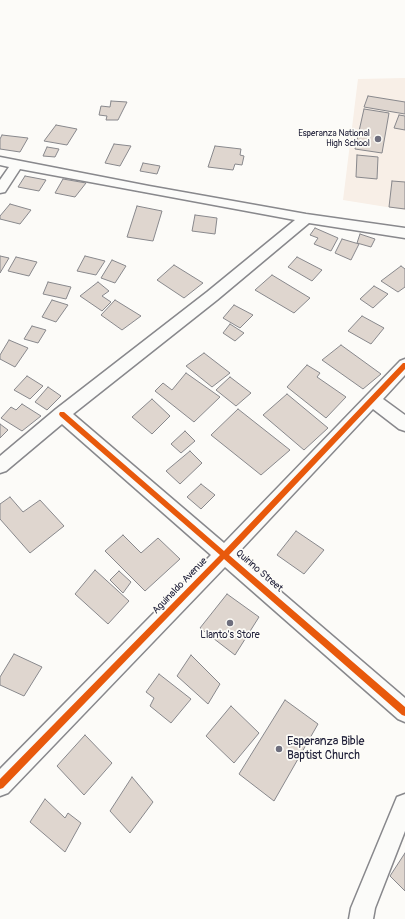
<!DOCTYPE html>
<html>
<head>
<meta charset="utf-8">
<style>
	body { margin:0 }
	canvas { display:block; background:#fcfbf8 }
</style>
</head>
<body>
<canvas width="405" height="919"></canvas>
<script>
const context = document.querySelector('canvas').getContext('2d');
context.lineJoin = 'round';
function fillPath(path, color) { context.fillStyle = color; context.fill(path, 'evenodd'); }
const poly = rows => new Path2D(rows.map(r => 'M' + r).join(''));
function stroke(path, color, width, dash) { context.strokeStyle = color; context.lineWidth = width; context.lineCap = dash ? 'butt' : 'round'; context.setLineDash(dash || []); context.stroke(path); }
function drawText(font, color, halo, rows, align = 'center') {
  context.font = font + ' Pangolin,sans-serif'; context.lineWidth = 3.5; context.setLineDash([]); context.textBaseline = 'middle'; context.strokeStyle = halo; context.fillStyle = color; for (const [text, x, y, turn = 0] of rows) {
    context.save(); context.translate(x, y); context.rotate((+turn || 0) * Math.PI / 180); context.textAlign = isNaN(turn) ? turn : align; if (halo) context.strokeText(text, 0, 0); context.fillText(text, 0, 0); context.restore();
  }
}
fillPath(poly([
	[405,78,405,210,343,200,358,79]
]), '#f8efe7');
const building = poly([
	[368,96,405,102,405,114,364,107,368,96],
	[111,101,127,102,118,120,106,120,107,116,99,115,101,106,110,107,111,101],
	[364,109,389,113,382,153,355,149,364,109],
	[399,115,405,116,405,130,394,128,399,115],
	[56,125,77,129,67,145,44,141,56,125],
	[2,135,28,138,20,152,0,149,0,139,2,135],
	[114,144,131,146,120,166,105,163,114,144],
	[215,146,241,149,240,155,244,156,242,165,235,164,233,170,208,167,215,146],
	[47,147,59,149,55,157,43,156,47,147],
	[357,155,378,157,377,179,356,177,357,155],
	[143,163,160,166,157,174,140,171,143,163],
	[25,176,46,180,39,191,18,187,25,176],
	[63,179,86,183,75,197,55,193,63,179],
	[392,181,405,182,405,209,389,207,392,181],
	[10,204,31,210,20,224,0,219,0,216,10,204],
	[137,206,162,211,153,241,127,237,137,206],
	[195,215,217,218,215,234,192,231,195,215],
	[315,228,338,238,331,251,314,244,318,238,310,235,315,228],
	[360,234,375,239,371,247,357,243,360,234],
	[342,239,359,244,351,260,335,253,342,239],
	[0,256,9,258,0,273,0,256],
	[85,256,105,261,96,275,77,271,85,256],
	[16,257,37,262,29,276,8,271,16,257],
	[297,257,322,270,312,281,288,267,297,257],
	[112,260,126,266,115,283,101,278,112,260],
	[174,265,203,283,184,298,157,280,174,265],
	[401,266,405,269,405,287,398,292,381,281,401,266],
	[272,275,310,298,294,313,255,290,272,275],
	[48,282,71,287,66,299,43,294,48,282],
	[98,282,109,291,102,296,111,302,102,311,80,296,98,282],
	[374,286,388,294,373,308,360,299,374,286],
	[52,300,68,305,56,322,42,317,52,300],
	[115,300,141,316,122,330,101,315,115,300],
	[234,305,253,315,240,328,223,318,234,305],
	[362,316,384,328,371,344,348,331,362,316],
	[230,324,244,333,235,341,223,333,230,324],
	[32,326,46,330,38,343,24,339,32,326],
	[9,340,28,348,15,367,0,359,0,355,9,340],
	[341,345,381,374,363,389,322,360,341,345],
	[204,353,230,373,212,387,186,366,204,353],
	[307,365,320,373,317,377,346,397,326,418,287,387,307,365],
	[186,373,220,397,194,422,155,391,163,383,172,390,186,373],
	[27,376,43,386,30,399,14,390,27,376],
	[230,377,251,393,236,406,216,390,230,377],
	[48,387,61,396,47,410,35,402,48,387],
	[287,394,328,428,304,450,263,415,287,394],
	[152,399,170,416,152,434,132,417,152,399],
	[22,404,41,416,22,431,1,418,11,407,16,410,22,404],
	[238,409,290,450,261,475,211,435,238,409],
	[0,424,8,430,0,438,0,424],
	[185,431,195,441,181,453,171,444,185,431],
	[190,451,202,463,180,484,166,471,190,451],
	[201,484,215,495,201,509,187,497,201,484],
	[10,497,23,512,40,500,64,526,30,553,0,519,0,504,10,497],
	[296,531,324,550,304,574,277,555,296,531],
	[123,535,141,553,158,538,180,559,145,591,105,551,123,535],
	[95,570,129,601,108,624,75,594,95,570],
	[119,571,131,582,123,593,110,580,119,571],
	[227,594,259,617,235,655,200,628,227,594],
	[14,654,42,667,24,696,0,685,0,677,14,654],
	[191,655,220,684,208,704,177,676,191,655],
	[159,674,191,699,171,723,150,706,154,698,146,692,159,674],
	[285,700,318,724,274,801,239,774,285,700],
	[231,706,259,733,234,763,206,736,231,706],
	[85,735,112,763,84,795,57,766,85,735],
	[132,777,153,802,130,833,110,811,132,777],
	[45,799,65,818,68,813,81,823,65,852,30,822,45,799],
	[405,853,405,891,390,876,405,853]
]);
fillPath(building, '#dfd6cf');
stroke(building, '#88888c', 1);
const minor = poly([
	[0,157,149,186,306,214,405,228,405,238,309,223,217,300,73,414,224,543,400,361,405,359,405,375,383,399,405,415,405,431,399,429,373,409,237,554,405,698,405,722,398,719,225,567,8,793,0,796,0,769,211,555,62,424,6,471,0,473,0,456,56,409,207,292,295,220,20,169,5,192,0,193,0,180,9,167,0,165,0,157],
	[405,794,405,831,375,908,373,919,349,919,351,908,397,797,405,794]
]);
stroke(minor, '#88888c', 3);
fillPath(minor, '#fbfbf9');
fillPath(poly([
	[403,363,405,363,405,369,229,555,405,707,405,716,402,715,224,559,3,788,0,789,0,779,220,555,60,416,59,414,60,412,64,412,224,551,403,363]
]), '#e8590c');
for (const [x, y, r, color] of [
	[378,139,4,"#6e6e7d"],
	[230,623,4,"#6e6e7d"],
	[279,749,4,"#6e6e7d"]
]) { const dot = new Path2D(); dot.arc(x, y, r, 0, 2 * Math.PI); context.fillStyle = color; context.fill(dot); stroke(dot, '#fdfcf7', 1.5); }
drawText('9px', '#22223b', '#fdfcf7', [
	["Esperanza National",370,134],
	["High School",370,144]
], 'right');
drawText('10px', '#22223b', '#fdfcf7', [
	["Quirino Street",259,571,41],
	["Aguinaldo Avenue",180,586,-46]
]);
drawText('10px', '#22223b', '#fdfcf7', [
	["Llanto's Store",230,635]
]);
drawText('12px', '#22223b', '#fdfcf7', [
	["Esperanza Bible",287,742],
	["Baptist Church",287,756]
], 'left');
</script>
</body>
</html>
